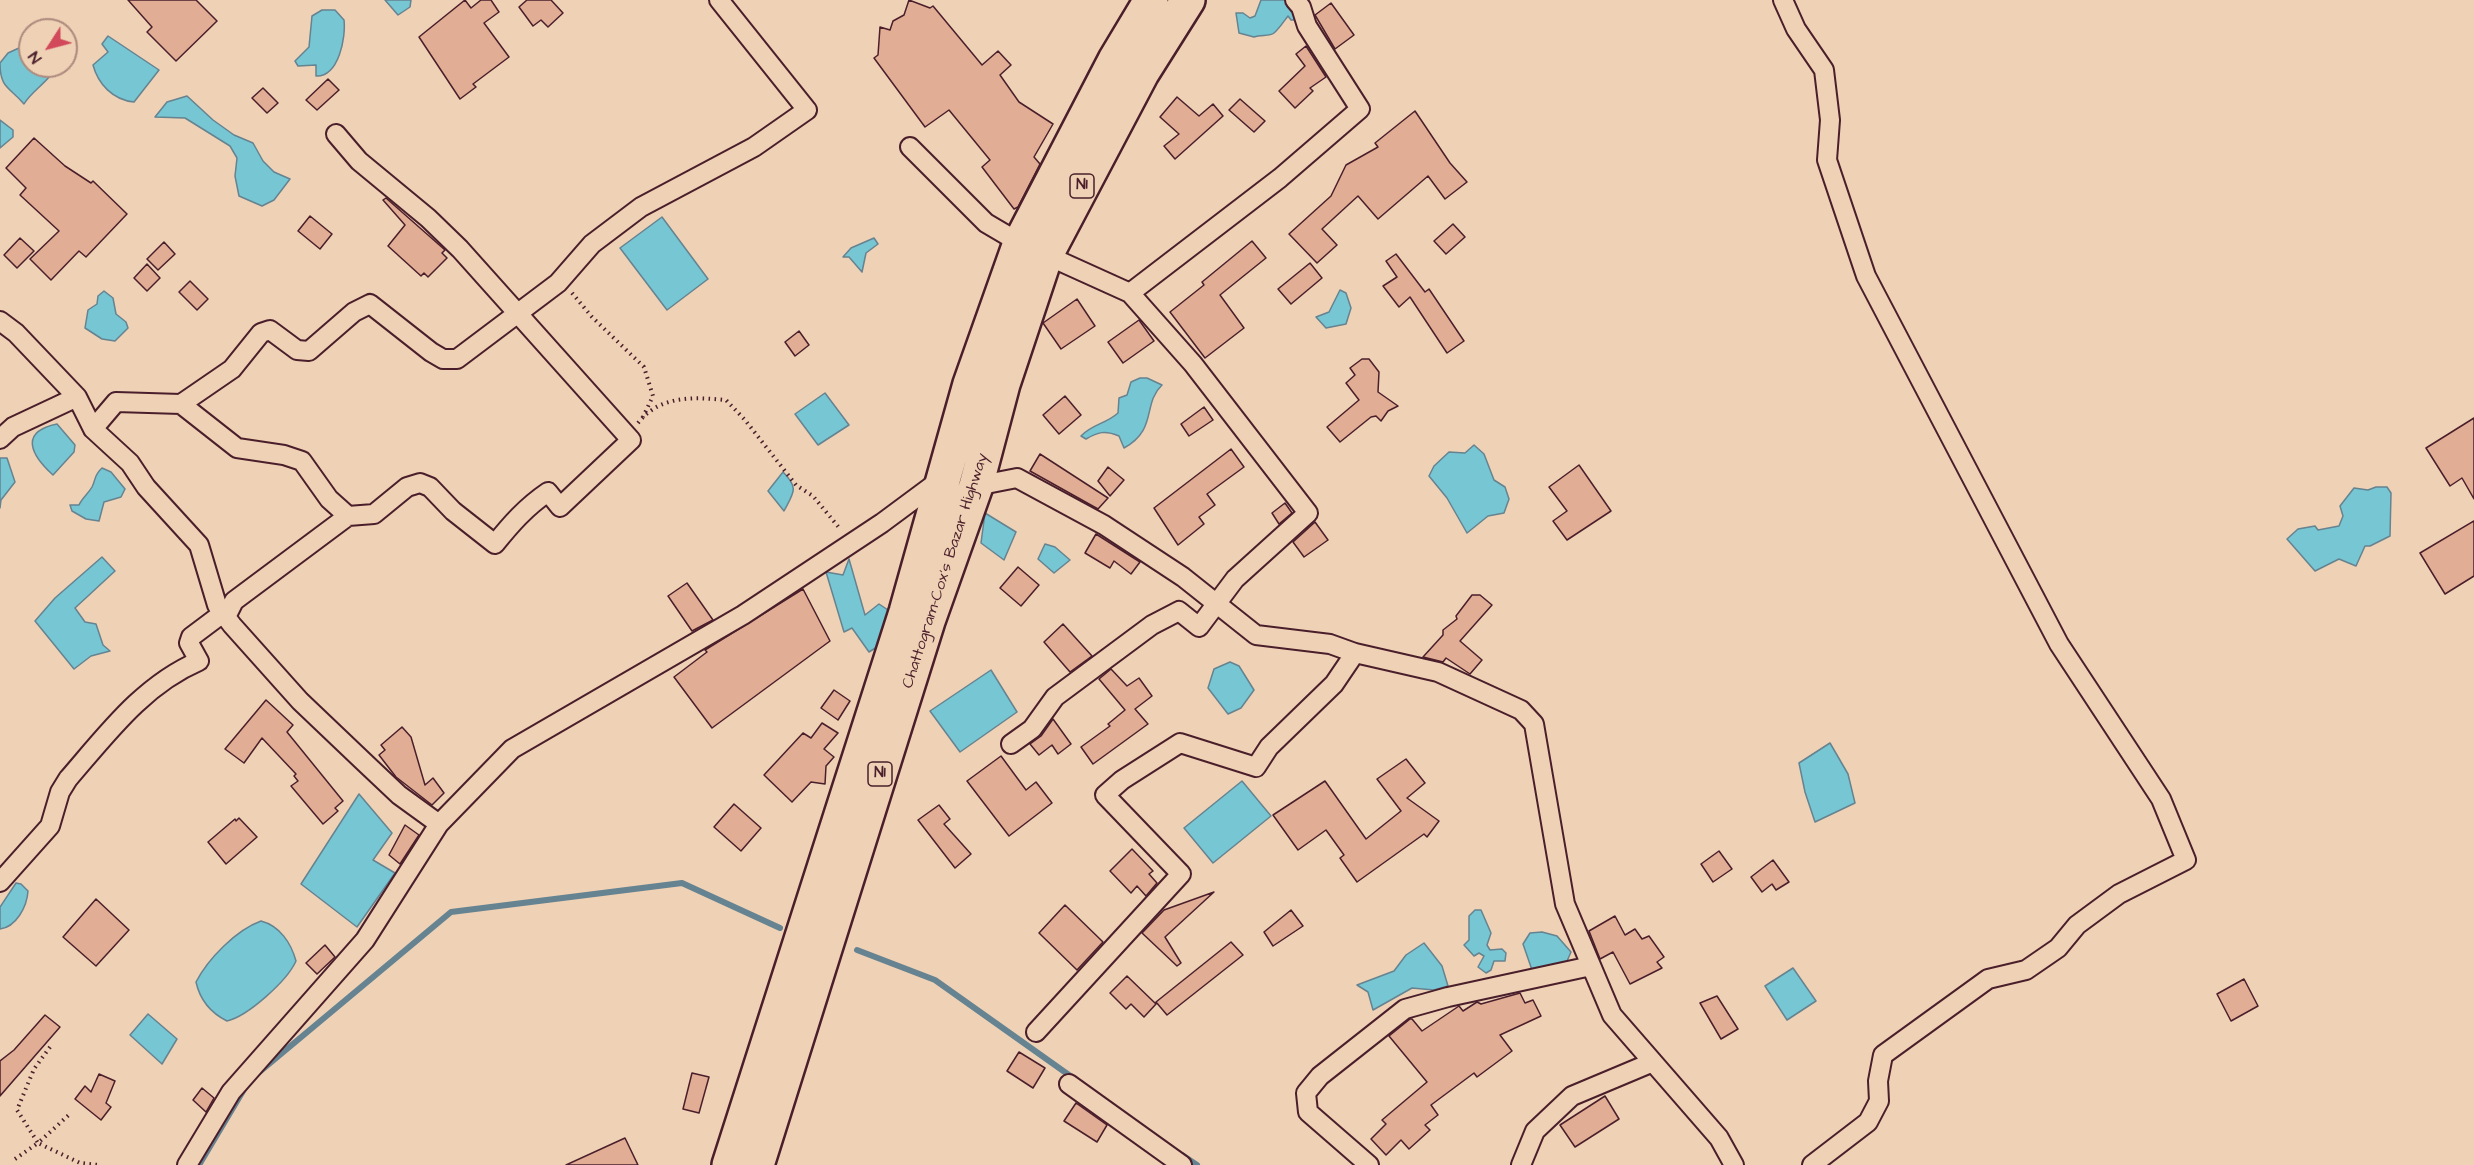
<!DOCTYPE html>
<style>
body{margin:0}
#map{position:relative;width:2474px;height:1165px;overflow:hidden;background:#efd1b5;font-family:"Architects Daughter",sans-serif}
canvas{display:block}
.north{position:absolute;left:18px;top:18px;width:60px;height:60px;box-sizing:border-box;background:#efd1b5;border:2px solid #ad8a7e;border-radius:50%;rotate:234deg;font-size:16px;font-weight:700;line-height:24px;text-align:center;color:#4a1f2b}
.north::after{content:'';display:block;margin:auto;width:21px;height:27px;background:#d1495b;clip-path:polygon(50% 0,100% 100%,50% 72%,0 100%)}
</style>
<div id="map">
<canvas width="2474" height="1165"></canvas>
<div class="north">N</div>
</div>
<script>
const g = document.querySelector('canvas').getContext('2d');
g.lineJoin = 'round';
function paint(path, color) { g.fillStyle = color; g.fill(path, 'evenodd'); }
function trace(path, color, width, dash) { g.strokeStyle = color; g.lineWidth = width; g.lineCap = dash ? 'butt' : 'round'; g.setLineDash(dash || []); g.stroke(path); }
function drawText(font, color, halo, rows, align = 'center') {
  g.font = font + ' "Architects Daughter",sans-serif'; g.lineWidth = 6; g.setLineDash([]); g.textBaseline = 'middle'; g.strokeStyle = halo; g.fillStyle = color; for (const [text, x, y, turn = 0] of rows) {
    g.save(); g.translate(x, y); g.rotate((+turn || 0) * Math.PI / 180); g.textAlign = isNaN(turn) ? turn : align; if (halo) g.strokeText(text, 0, 0); g.fillText(text, 0, 0); g.restore();
  }
}
const water = new Path2D(`
 M385,0H411L410,7L398,15Z
 M1261,0H1292L1302,20H1291L1288,16C1284,21 1279,29 1274,33C1269,37 1261,34 1254,37L1239,33L1236,13H1243L1250,18L1255,16Z
 M322,10H335L344,20C346,37 339,77 316,76V65L298,66L295,61L309,47L312,16Z
 M108,36L159,70L134,102C113,100 98,84 93,65L108,52L102,44Z
 M19,48L23,49L26,53L30,52V66H55C51,81 32,90 24,104C10,87 0,89 0,63L8,53Z
 M187,96L213,120L234,135L253,143L263,161L274,172L290,179L274,200L262,206L239,196L235,176L237,158L230,146L185,118L155,117L167,102Z
 M0,120L13,130V137L0,148Z
 M662,217L708,279L667,310L620,248Z
 M874,238L878,244L866,253L862,272L849,257H843L851,248Z
 M1340,290L1346,293L1351,308L1346,324L1326,328L1316,317L1329,312Z
 M104,291L113,298L116,314L126,322L128,328L115,341L102,339L85,328L88,310L97,304L98,296Z
 M1140,378H1147L1162,385C1142,404 1158,429 1124,448L1119,436C1105,430 1098,432 1086,439L1081,436C1092,424 1106,424 1118,413L1119,398L1127,395L1131,382Z
 M825,393L849,425L818,445L795,414Z
 M57,424L75,445L74,452L53,475C32,456 18,432 57,424Z
 M1474,445L1484,454L1494,480L1505,487L1509,499L1504,513L1488,516L1467,533L1447,498L1429,476L1434,466L1449,452L1465,453Z
 M0,458H7L15,482L1,500L0,508Z
 M102,468L111,472L125,489L121,497L104,502L99,521L86,519L72,511L70,505H79C82,498 88,494 92,487C96,479 94,475 102,468Z
 M783,472C799,488 794,492 784,511L768,491Z
 M2376,487H2387L2391,493L2390,536L2370,546H2365L2356,566L2339,559L2315,571L2287,539L2298,529L2315,526L2318,530L2339,526L2343,516L2340,506L2354,488L2368,490Z
 M985,513L1016,532L1004,560L981,543Z
 M1045,544L1055,547L1070,560L1054,573L1038,559Z
 M102,557L115,571L75,608L85,622L96,624L103,645L110,651L91,656L74,669L35,621L55,598Z
 M849,559L865,615L879,604L888,610L887,619L900,617L877,647L869,652L852,628L844,632L826,572L843,575Z
 M1230,662L1239,666L1254,690L1241,708L1228,714L1208,688L1214,669Z
 M991,670L1017,712L960,752L930,711Z
 M1830,743L1848,774L1855,803L1815,822L1805,792L1799,763Z
 M1242,781L1271,816L1213,863L1184,828Z
 M359,794L392,833L373,860L395,873L357,927L301,884Z
 M16,883L21,884L28,891C27,907 16,927 0,929V907Z
 M1475,910H1481L1491,933L1487,945L1490,950L1502,949L1506,953L1505,961H1494L1491,970L1486,973L1478,967L1484,956L1479,953L1474,956L1464,945L1469,940V916Z
 M261,921C280,926 291,943 296,961C287,981 248,1016 227,1021C211,1013 200,1000 196,982C208,959 236,930 261,921Z
 M1542,932L1557,936L1571,952L1564,968L1532,970L1523,944L1530,933Z
 M1424,943L1442,966L1448,986L1434,990L1412,988L1373,1010L1368,992L1357,985L1394,971L1406,955Z
 M1793,968L1816,1001L1787,1020L1765,986Z
 M148,1014L177,1039L162,1064L130,1035Z`);
paint(water, '#77c6d3');
trace(water, '#658390', 1.5);
trace(new Path2D(`
 M857,950L935,980L1076,1080
 M257,1074L451,912L682,883L780,928
 M1182,1155L1197,1165
 M199,1165L246,1086`), '#658390', 6);
const building = new Path2D(`
 M128,0H196L217,21L176,61L147,32L152,27Z
 M465,0L471,8L481,0H491L499,12L484,23L509,57L473,84L476,87L460,99L419,37Z
 M527,0H551L563,13L548,27L541,20L533,26L519,7Z
 M909,0L930,8L933,6L982,65L998,51L1011,65L1000,75L1019,102L1053,124L1034,157L1040,164L1018,207L1014,209L982,167L990,160L949,110L925,127L874,58L878,55L880,27L890,30L893,21L904,15Z
 M1331,3L1354,35L1335,49L1315,15Z
 M1306,46L1326,77L1310,88L1313,91L1295,108L1279,91L1305,66L1296,54Z
 M328,79L339,90L317,110L306,100Z
 M263,88L278,103L267,113L252,98Z
 M1177,97L1199,116L1213,104L1223,116L1175,159L1164,146L1179,134L1160,117Z
 M1240,99L1265,121L1254,132L1229,110Z
 M1415,111L1450,163L1467,182L1445,199L1428,176L1378,219L1358,196L1322,229L1337,245L1317,263L1289,234L1331,196L1346,165L1378,147L1375,143Z
 M34,138L65,166L91,183L93,181L127,214L86,257L79,251L51,280L30,259L59,231L20,195L26,188L6,168Z
 M386,198L445,250L442,253L447,258L428,277L424,273L421,276L388,246L405,225L383,200Z
 M310,216L332,234L320,249L298,231Z
 M1453,224L1465,237L1446,254L1434,241Z
 M20,238L34,251L17,268L4,255Z
 M1252,241L1266,258L1220,295L1244,328L1205,358L1170,312L1204,285L1202,282Z
 M164,242L175,254L158,270L147,259Z
 M1396,254L1425,292L1429,289L1464,341L1447,353L1410,297L1399,307L1383,286L1397,277L1386,261Z
 M1310,263L1322,278L1291,304L1278,289Z
 M147,264L160,278L147,291L134,278Z
 M190,281L208,299L197,310L179,292Z
 M1077,299L1095,326L1061,349L1043,323Z
 M1139,320L1154,341L1123,363L1108,342Z
 M799,331L809,345L795,356L785,342Z
 M1362,359H1369L1379,372L1378,392L1398,406L1388,411L1381,421L1376,416L1371,417L1340,442L1327,427L1359,400L1346,383L1355,375L1350,368Z
 M1065,396L1081,415L1059,434L1043,415Z
 M1204,407L1213,420L1189,436L1181,424Z
 M2474,418V499L2462,478L2450,486L2426,448Z
 M1231,449L1244,467L1207,494L1215,505L1199,517L1204,524L1178,545L1154,508Z
 M1040,454L1108,498L1098,509L1030,471Z
 M1579,465L1611,511L1567,540L1553,521L1567,511L1549,487Z
 M1108,467L1124,480L1110,496L1098,481Z
 M1285,503L1292,513L1279,524L1272,513Z
 M2474,521V576L2445,594L2420,553Z
 M1315,522L1328,540L1304,557L1293,542Z
 M1096,534L1140,562L1131,574L1114,561L1110,568L1085,553Z
 M1018,567L1039,585L1021,606L1000,588Z
 M687,583L713,620L692,631L668,596Z
 M803,589L830,641L712,728L674,677L707,652L705,650Z
 M1472,595H1480L1492,605L1460,641L1482,660L1470,674L1446,658L1443,662L1423,657L1443,635V630L1457,619L1456,616Z
 M1063,624L1092,656L1070,672L1044,642Z
 M1111,669L1127,686L1139,678L1152,696L1135,709L1148,724L1093,764L1081,747L1110,726L1108,724L1125,710L1099,679Z
 M834,690L850,701L838,720L821,708Z
 M266,700L293,725L287,732L343,801L335,808L338,811L323,824L291,786L298,781L294,776L296,774L262,738L244,763L225,749Z
 M1053,719L1071,744L1058,754L1052,745L1039,755L1030,744L1041,736Z
 M822,723L838,733L824,749L834,757L826,766L825,784L811,782L792,802L764,775L803,733L811,738Z
 M402,727L411,737L425,785L433,778L444,793L432,805L396,777L379,755L385,750L381,745Z
 M1001,756L1026,790L1036,782L1052,803L1009,836L967,781Z
 M1406,759L1425,783L1407,798L1439,821L1427,837L1424,834L1357,882L1340,858L1344,855L1326,830L1298,850L1273,815L1325,781L1366,839L1401,811L1377,779Z
 M734,804L761,828L741,851L714,827Z
 M939,805L950,819L944,824L971,854L955,868L918,820Z
 M239,818L257,837L226,864L208,842L235,819L236,821Z
 M405,825L419,835L400,864L389,855Z
 M1132,849L1153,871L1149,874L1157,883L1146,896L1137,886L1131,893L1110,871Z
 M1719,851L1732,869L1713,882L1701,864Z
 M1773,860L1789,882L1776,890L1772,884L1762,892L1751,877Z
 M1214,892L1165,937L1181,963L1177,966L1142,933L1164,910Z
 M96,899L129,930L96,966L63,937Z
 M1065,905L1103,942L1077,970L1039,933Z
 M1291,910L1303,926L1273,946L1264,932Z
 M1615,916L1625,935L1635,929L1642,939L1649,936L1664,957L1657,962L1662,968L1630,984L1613,952L1600,959L1589,931Z
 M1231,942L1243,955L1167,1015L1156,1002Z
 M325,945L335,957L317,974L306,963Z
 M1127,976L1156,1004L1144,1017L1131,1004L1126,1009L1110,993Z
 M2244,979L2258,1006L2231,1021L2217,994Z
 M1520,993L1525,1003L1533,1000L1541,1016L1500,1035L1512,1051L1477,1077L1474,1073L1431,1105L1438,1115L1425,1125L1430,1130L1409,1149L1401,1140L1386,1155L1371,1139L1386,1124L1382,1120L1427,1082L1389,1036L1410,1019H1412L1422,1031L1459,1006L1463,1011L1477,1002L1481,1004Z
 M1717,996L1738,1029L1721,1039L1700,1003Z
 M45,1015L60,1027L0,1096V1061L14,1050Z
 M1019,1052L1045,1068L1033,1088L1007,1071Z
 M692,1073L709,1077L699,1113L683,1109Z
 M99,1074L115,1081L106,1103L111,1107L101,1120L75,1099L85,1086L91,1092Z
 M202,1088L214,1098L206,1112L193,1100Z
 M1605,1096L1619,1119L1575,1147L1560,1125Z
 M1076,1103L1107,1125L1097,1142L1064,1121Z
 M625,1138L638,1165H566Z`);
paint(building, '#e1ad94');
trace(building, '#4a1f2b', 1.5);
const street = new Path2D(`
 M1783,0L1796,29L1824,70L1830,120L1827,160L1866,276L2059,644L2161,799L2186,860L2119,894L2077,925L2058,948L2026,970L1988,979L1883,1055L1878,1081L1879,1101L1868,1122L1812,1165
 M910,147L986,223L1020,243
 M1046,255L1130,293
 M0,321L16,333L77,397L93,429L130,463L146,487L199,545L217,605L232,625L300,701L363,761L399,795L439,824
 M181,404L232,369L261,333L270,330L297,350L309,351L354,312L370,304L431,352L443,359H457L558,283L592,244L641,207L754,147L807,110L719,0
 M93,429L116,402L181,404L237,448L284,455L302,461L329,499L348,516L374,514L407,487L420,483L430,487L453,511L495,544C511,524 526,507 548,492L560,507L631,440L460,249L428,218L359,161L336,134
 M0,439L13,427L77,397
 M976,486L1017,478L1104,525L1183,577L1256,635L1330,644L1355,653L1438,672L1521,710L1534,724L1565,904L1612,1015L1719,1138L1734,1165
 M226,617L234,601L348,516
 M1011,744L1032,729L1055,697L1152,625L1179,611L1199,627L1235,579L1308,513L1193,364L1130,293L1280,178L1360,109L1307,26L1301,7L1295,0
 M0,882L50,826L60,792L68,779C107,734 143,685 199,661L189,643L191,637L223,613
 M1036,1032L1181,874L1105,795L1122,780L1180,743L1256,767L1269,747L1334,684L1355,653
 M1069,1084L1182,1165
 M187,1165L231,1092L365,940L439,824L512,749L743,615L882,523L940,480
 M1369,1165L1308,1112L1306,1093L1320,1076L1405,1009L1448,997L1591,966
 M1521,1165L1535,1131L1572,1096L1653,1062`);
const highway = new Path2D(`
 M729,1165L906,612L970,384L1020,243L1115,60L1151,0
 M757,1165L928,621L976,486L1003,384L1046,255L1142,73L1188,0`);
trace(street, '#4a1f2b', 22);
trace(highway, '#4a1f2b', 38);
trace(new Path2D(`
 M572,293L592,317L644,367L653,396L643,417
 M638,423C660,395 693,397 726,400L745,420L796,485L813,496L841,530
 M50,1047L34,1069L17,1110L38,1143L71,1113
 M15,1159L38,1143L80,1163L99,1165`), '#4a1f2b', 4, [1.5, 4.5]);
trace(street, '#efd1b5', 18);
trace(highway, '#efd1b5', 33);
for (const [x, y, w] of [
 [1082,186,24],
 [880,774,24]
]) { const box = new Path2D(); box.roundRect(x - w / 2, y - 12, w, 24, 4.5); g.fillStyle = '#efd1b5'; g.fill(box); trace(box, '#4a1f2b', 1.5); }
drawText('bold 15px', '#4a1f2b', null, [
 ["N1",1082,186],
 ["N1",880,774]
]);
drawText('16px', '#4a1f2b', '#efd1b5', [
 ["Chattogram-Cox's Bazar Highway",946,571,-72]
]);
</script>
